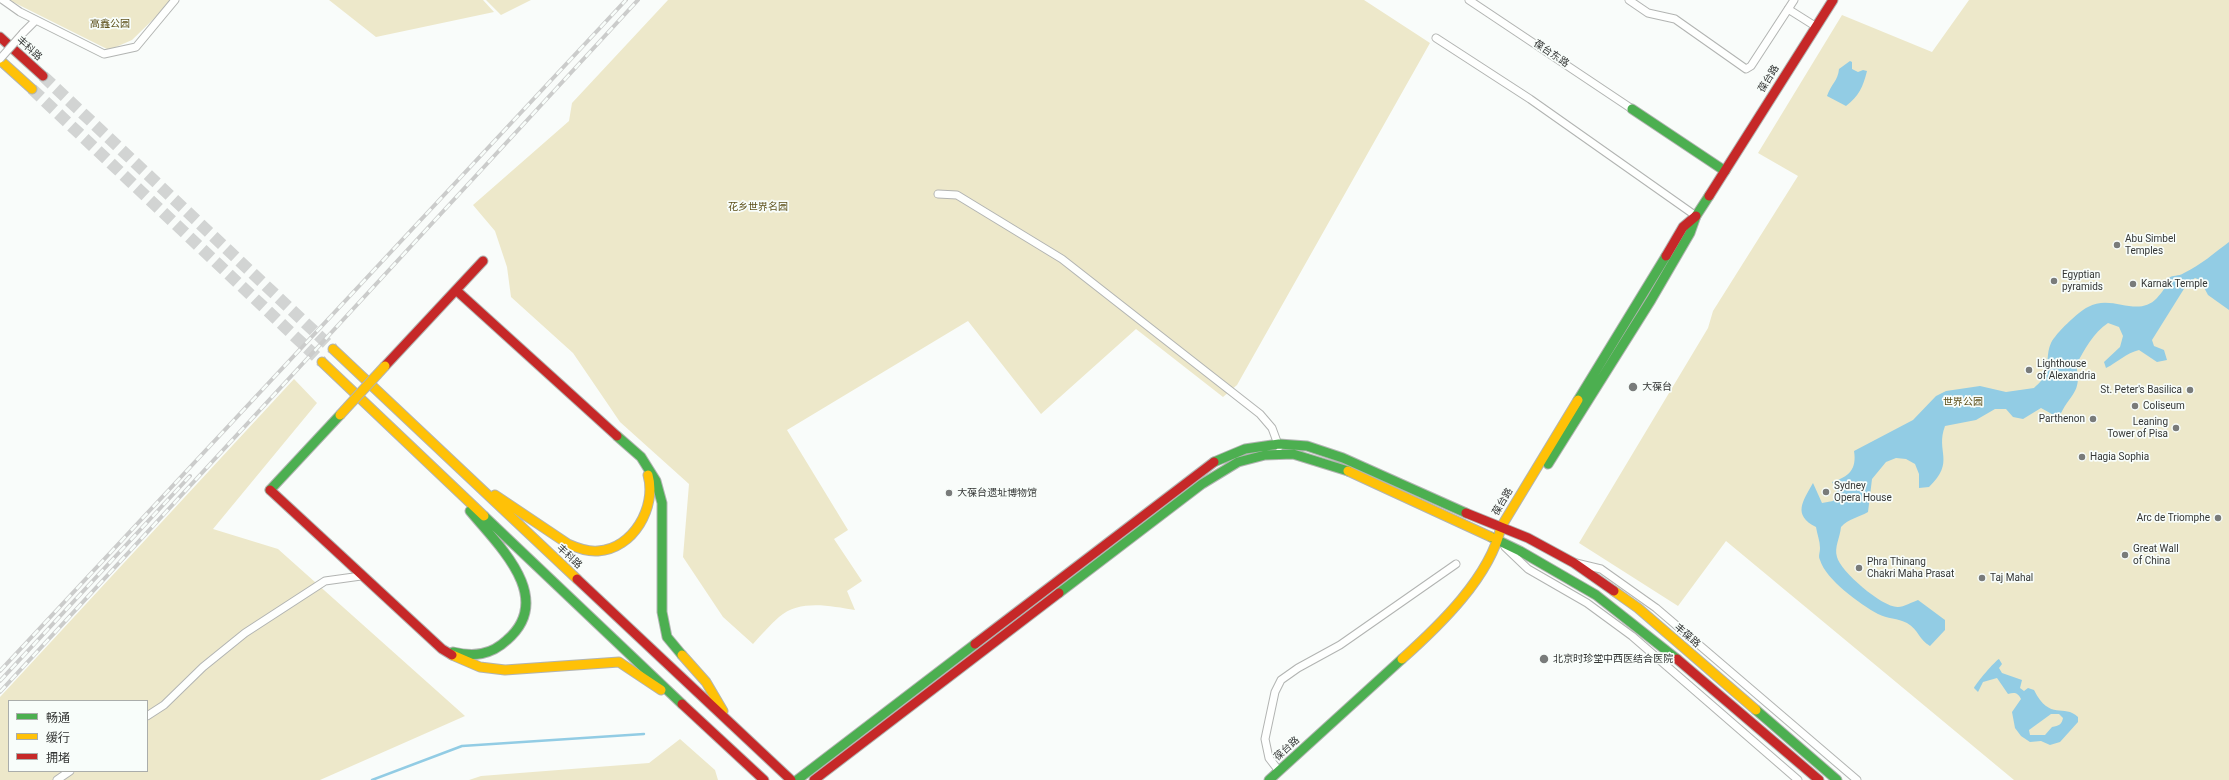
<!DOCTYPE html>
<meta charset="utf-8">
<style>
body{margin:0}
#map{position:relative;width:2229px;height:780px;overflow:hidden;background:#f9fcfa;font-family:Roboto,"Noto Sans SC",sans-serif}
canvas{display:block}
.legend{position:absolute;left:8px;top:700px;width:140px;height:72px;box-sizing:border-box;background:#f8fdfa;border:1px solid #aaadab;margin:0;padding:5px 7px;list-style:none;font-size:12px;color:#343635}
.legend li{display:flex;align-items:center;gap:8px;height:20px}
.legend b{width:20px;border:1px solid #aaadab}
</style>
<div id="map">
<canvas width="2229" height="780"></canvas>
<ul class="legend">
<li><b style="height:5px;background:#4caf50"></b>畅通</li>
<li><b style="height:5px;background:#ffc107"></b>缓行</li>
<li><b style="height:5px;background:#c62828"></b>拥堵</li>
</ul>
</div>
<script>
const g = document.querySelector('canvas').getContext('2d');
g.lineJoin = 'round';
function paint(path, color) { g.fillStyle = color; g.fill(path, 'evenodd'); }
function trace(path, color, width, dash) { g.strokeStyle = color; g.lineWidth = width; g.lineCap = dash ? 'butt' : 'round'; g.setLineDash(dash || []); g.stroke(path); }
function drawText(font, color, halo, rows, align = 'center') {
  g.font = font + ' Roboto,"Noto Sans SC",sans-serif'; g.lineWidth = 3.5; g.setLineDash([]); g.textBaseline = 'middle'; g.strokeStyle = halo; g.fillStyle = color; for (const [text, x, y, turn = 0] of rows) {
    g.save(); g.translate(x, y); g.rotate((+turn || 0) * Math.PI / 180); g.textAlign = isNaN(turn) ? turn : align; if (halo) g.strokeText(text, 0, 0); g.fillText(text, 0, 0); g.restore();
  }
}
paint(new Path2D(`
 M9,0H173L132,40L109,50Z
 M329,0H483L494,12L376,37Z
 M486,0H531L501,15Z
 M668,0H1364L1430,43L1237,385L1223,397L1136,329L1041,414L968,321L787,430L848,530L834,539L862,581L847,591L855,610C830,606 800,599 779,617C770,625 761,635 753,644L723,617L683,557L689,484L620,422L573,353L511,297L507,267L495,231L473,205L569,121L572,103Z
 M1969,0H2229V780H2014L1726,541L1678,606L1579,543L1708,328L1713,311L1798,176L1758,153L1842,15L1932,52Z
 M294,379L317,403L213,529L278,549L465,716L320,780H0V697ZM9,701H147V771H9Z
 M680,739L715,770L718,780H469L481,776L649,763Z`), '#ede8ca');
paint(new Path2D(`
 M1850,61L1852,62V69L1858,72L1863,70L1867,71C1863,87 1859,96 1846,106L1827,96C1831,84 1838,81 1839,69Z
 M2229,242V310L2208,295L2200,280L2195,278L2187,284L2152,340L2154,346L2164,350L2167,360L2157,362L2139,350C2126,353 2118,362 2106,368L2104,362L2120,347L2123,336L2119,327L2108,323C2093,333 2085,349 2076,365C2083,394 2069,393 2059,418L2041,408L2023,419L2013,417L2006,409H1995L1976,420L1945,426C1935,452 1956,461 1929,487L1919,488V474L1915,464L1906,459L1896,458L1886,462L1872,479L1868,512C1858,518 1849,518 1841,527C1840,538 1834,547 1837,557C1840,571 1883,608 1898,607C1904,607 1912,602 1918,600L1945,620V630L1930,646C1919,640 1919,630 1907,623C1898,618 1887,619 1878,614C1860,604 1826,580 1820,560C1818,556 1820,553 1820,548C1820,541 1817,534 1816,527C1792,515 1803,501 1813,483L1822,503L1833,501L1837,491L1832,482C1849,477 1857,469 1854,451L1913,420L1936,396L1946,391L1980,386L2006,392L2034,388C2037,385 2042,381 2044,376C2049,367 2046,353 2051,343C2056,333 2078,312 2088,307C2112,293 2137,319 2157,298C2162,292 2167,287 2167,279C2173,274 2178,277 2184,273C2201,265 2214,253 2229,242Z
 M1999,659L2002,664L1999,668L2002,673L2022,680L2020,688L2024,691L2028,688L2034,690C2050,722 2064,703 2078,717V722L2060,742L2050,745L2041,741L2030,742L2021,736L2015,728L2012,712L2021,699C2018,693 2015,692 2008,694L1997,678L1983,682L1978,692L1974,688C1976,683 1995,661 1999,659ZM2051,714H2059L2063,718C2062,724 2059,726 2052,727L2045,735H2030L2029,730Z`), '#92cce4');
trace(new Path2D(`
 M372,780L462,746L644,734`), '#92cce4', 2.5);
trace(new Path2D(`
 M43,76L333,349
 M32,89L322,362`), '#d2d4d3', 12, [12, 6]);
const street = new Path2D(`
 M3,0L20,12L104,54L136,47L175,0
 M1469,0L1632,109
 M1629,0L1648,13L1675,19L1746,69L1751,66L1794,0
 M1788,9L1815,26
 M23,33L36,20
 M1436,38L1530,99L1696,216
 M938,194L957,195L1062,259L1260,414L1272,428L1279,447
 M1505,547L1528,569L1587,603L1632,636L1798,780
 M1576,563L1601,569L1656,608L1857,780
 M147,716L164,705L203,667L245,633L325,581L361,576
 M1279,771L1269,758L1265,739L1275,692L1281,680L1298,668L1340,645L1456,564
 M57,780L70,771`);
const fast = new Path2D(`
 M1632,109L1725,171
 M1578,400L1666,256
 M617,436L641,457L656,481L662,503V612L667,637L682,655
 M1214,462L1245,449L1279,444L1307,446L1343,458L1466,513
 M1548,464L1651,300L1690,233L1696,216L1709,196
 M270,490L340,415
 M484,516L682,704
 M1491,537L1520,551L1596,595L1677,659
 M1059,593L1202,484L1238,462L1265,455L1293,454L1348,471
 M453,652C474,657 491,655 507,640C556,598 498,545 470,511
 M1756,710L1837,780
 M797,780L975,644
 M1269,780L1402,659`);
const slow = new Path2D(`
 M0,60L32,89
 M333,349L577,579
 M322,362L484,516
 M1348,471L1491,537
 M495,495L568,544C577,548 587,552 598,551C633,549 657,507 648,475
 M1614,591L1638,608L1756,710
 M452,655L480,667L505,670L619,662L661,690
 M682,655L706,682L723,711
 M1402,659C1440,625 1490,577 1501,527L1578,400`);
const jam = new Path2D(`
 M0,37L43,76
 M1709,196L1833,0
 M1666,256L1683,227L1696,216
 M457,291L617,436
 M385,366L483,261
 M270,490L442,649L452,655
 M1466,513L1528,538L1574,563L1614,591
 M577,579L791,780
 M975,644L1214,462
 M1677,659L1819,780
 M682,704L764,780
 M814,780L1059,593`);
trace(street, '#b2b4b2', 9);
trace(fast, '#b2b4b2', 11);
trace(slow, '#b2b4b2', 11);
trace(jam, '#b2b4b2', 11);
trace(street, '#fefffe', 7);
trace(fast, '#4caf50', 9);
trace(slow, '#ffc107', 9);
trace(jam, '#c62828', 9);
const rail = new Path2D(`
 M0,671L626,0
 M0,681L190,476
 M0,692L638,0`);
trace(rail, '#cbcccb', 4);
trace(rail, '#f8fdfa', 2.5, [8]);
const streetBridge = new Path2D(`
 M0,59L23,33`);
const slowBridge = new Path2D(`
 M340,415L385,366`);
trace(streetBridge, '#b2b4b2', 9, []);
trace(slowBridge, '#b2b4b2', 11, []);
trace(streetBridge, '#fefffe', 7);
trace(slowBridge, '#ffc107', 9);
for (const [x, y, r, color] of [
 [2117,245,4,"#797b7a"],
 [2054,281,4,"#797b7a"],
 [2133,284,4,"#797b7a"],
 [2029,370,4,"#797b7a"],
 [1633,387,5,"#797b7a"],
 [2190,390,4,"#797b7a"],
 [2135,406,4,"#797b7a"],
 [2093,419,4,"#797b7a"],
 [2176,428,4,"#797b7a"],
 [2082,457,4,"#797b7a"],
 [1826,492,4,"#797b7a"],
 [949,493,4,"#797b7a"],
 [2218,518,4,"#797b7a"],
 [2125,555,4,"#797b7a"],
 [1859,568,4,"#797b7a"],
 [1982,578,4,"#797b7a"],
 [1544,659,5,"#797b7a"]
]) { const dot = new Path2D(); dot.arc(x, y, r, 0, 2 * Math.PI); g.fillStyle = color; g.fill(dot); trace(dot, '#f8fdfa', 1.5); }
drawText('10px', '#5d501a', '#f8fdfa', [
 ["高鑫公园",110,24],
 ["花乡世界名园",758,207],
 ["世界公园",1963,402]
]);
drawText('10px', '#343635', '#f8fdfa', [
 ["丰科路",29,49,42],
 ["葆台东路",1551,54,34],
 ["葆台路",1769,79,-58],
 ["葆台路",1503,502,-59],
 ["丰科路",569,557,43],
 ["丰葆路",1687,636,41],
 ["葆台路",1287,749,-42]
]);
drawText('10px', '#343635', '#f8fdfa', [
 ["Abu Simbel",2125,239],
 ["Temples",2125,251],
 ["Egyptian",2062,275],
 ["pyramids",2062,287],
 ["Karnak Temple",2141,284],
 ["Lighthouse",2037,364],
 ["of Alexandria",2037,376],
 ["大葆台",1642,387],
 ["St. Peter's Basilica",2182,390,"right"],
 ["Coliseum",2143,406],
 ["Parthenon",2085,419,"right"],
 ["Leaning",2168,422,"right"],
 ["Tower of Pisa",2168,434,"right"],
 ["Hagia Sophia",2090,457],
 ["Sydney",1834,486],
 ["Opera House",1834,498],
 ["大葆台遗址博物馆",957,493],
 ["Arc de Triomphe",2210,518,"right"],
 ["Great Wall",2133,549],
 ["of China",2133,561],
 ["Phra Thinang",1867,562],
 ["Chakri Maha Prasat",1867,574],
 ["Taj Mahal",1990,578],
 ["北京时珍堂中西医结合医院",1553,659]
], 'left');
</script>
